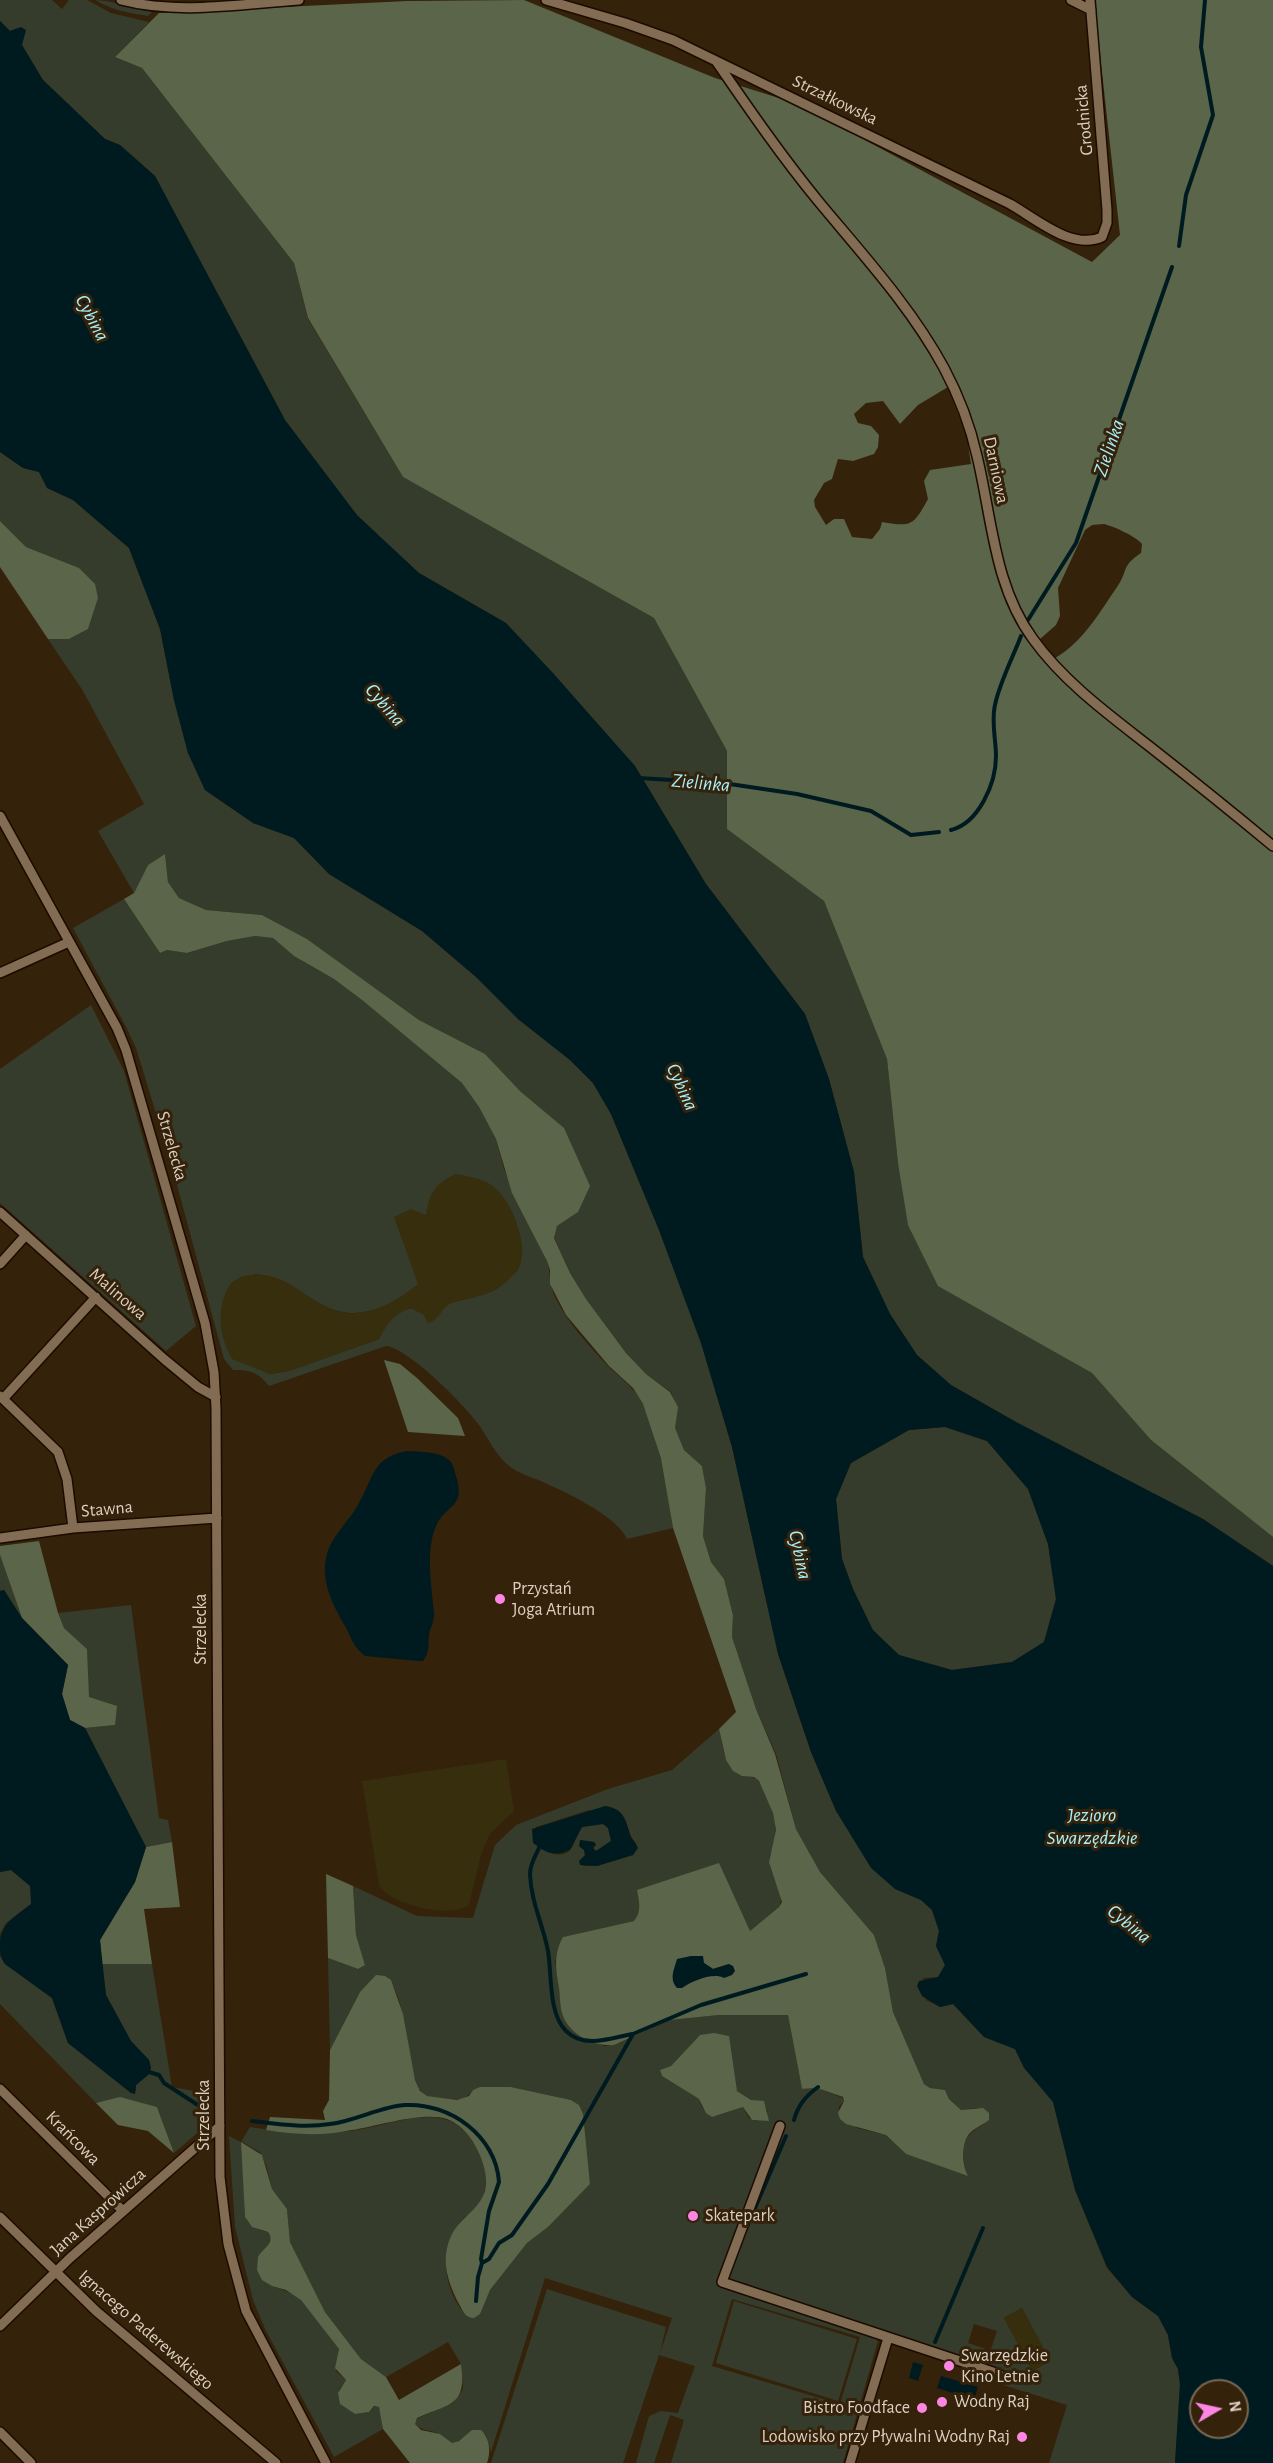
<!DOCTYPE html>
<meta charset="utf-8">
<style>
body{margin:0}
#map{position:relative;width:1273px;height:2463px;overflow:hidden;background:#35220a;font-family:"Alegreya Sans",sans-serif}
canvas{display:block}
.north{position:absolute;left:1189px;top:2379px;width:60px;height:60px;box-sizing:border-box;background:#35220a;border:2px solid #786854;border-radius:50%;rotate:81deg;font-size:16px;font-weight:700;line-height:24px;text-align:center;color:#dcd0c2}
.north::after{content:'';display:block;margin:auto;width:21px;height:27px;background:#fd86e2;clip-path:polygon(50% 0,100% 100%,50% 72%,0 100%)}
</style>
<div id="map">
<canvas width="1273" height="2463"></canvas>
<div class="north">N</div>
</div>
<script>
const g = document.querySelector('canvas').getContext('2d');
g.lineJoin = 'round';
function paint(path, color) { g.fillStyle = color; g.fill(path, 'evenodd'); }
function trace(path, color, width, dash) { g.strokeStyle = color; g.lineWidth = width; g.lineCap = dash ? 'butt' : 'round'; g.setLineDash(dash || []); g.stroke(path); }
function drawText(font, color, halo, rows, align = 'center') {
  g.font = font + ' "Alegreya Sans",sans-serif'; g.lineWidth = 6; g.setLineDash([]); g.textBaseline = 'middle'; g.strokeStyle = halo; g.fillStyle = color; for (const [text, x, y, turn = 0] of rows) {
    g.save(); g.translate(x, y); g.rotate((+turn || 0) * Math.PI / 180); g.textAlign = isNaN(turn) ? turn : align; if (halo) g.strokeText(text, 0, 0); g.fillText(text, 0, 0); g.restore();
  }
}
paint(new Path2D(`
 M0,0H52L62,9L69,0H87L111,13L149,22L115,57L142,68L294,263L308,319L403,477L654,618L727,751V829L824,901L887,1059L898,1163L938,1285L1092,1373L1151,1440L1273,1537V1566L1203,1519L1016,1422L951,1385L917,1355L890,1314L863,1257L854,1172L829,1079L805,1014L706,884L635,766L506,623L419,573L357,516L285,420L155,176L120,145L105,139L43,80L22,45L21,27L10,31L0,21Z
 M95,0C114,0 133,10 152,12L148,16C129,13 112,10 95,0Z
 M0,452L23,468L39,472L47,488L73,500L129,548L160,629L174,700L188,753L205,790L253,823L294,838L329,874L422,931L476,977L518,1019L570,1060L593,1083L611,1114L659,1230L701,1343L732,1447L778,1654L811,1752L836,1811L895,1889L921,1900L932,1910L939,1931L936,1946L945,1965L938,1977L923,1978L926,2000L940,2007L953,2004L984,2037L1015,2049L1022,2063L1053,2102L1075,2190L1107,2268L1132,2297L1158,2316L1168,2335L1172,2358L1178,2369L1180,2384L1175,2463H1049L1067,2405L1003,2385L1007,2371L986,2364L997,2331L974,2324L968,2343L986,2349L981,2363L730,2280L727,2288L875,2338L878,2341L843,2463H671L684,2420L670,2415L654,2463H636L649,2416L661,2411L678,2413L695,2366L659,2355L623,2463H491L547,2289L666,2327L660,2353L672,2318L545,2278L491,2452L486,2435L479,2430C471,2432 457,2443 453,2443C448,2442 445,2437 441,2435C431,2429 421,2432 414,2423L418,2418L453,2403L463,2389L461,2364L448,2342L386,2377L361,2359L325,2312L290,2242L287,2209L272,2189L266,2165L260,2152L242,2142L245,2217C250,2227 258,2230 268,2232L271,2238L257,2270C265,2290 287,2287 302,2300C316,2314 327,2333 339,2349L336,2371L346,2380L339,2390L343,2406L355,2414L369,2412L374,2407L378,2406L382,2414L383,2429L334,2457L266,2331L253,2300L235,2227L229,2136L241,2142L250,2127C283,2133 316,2134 350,2131C381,2128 430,2106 457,2125C480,2141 494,2177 481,2202C476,2211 467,2214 461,2221C438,2248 443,2293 468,2317H476L490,2290L527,2243L548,2227L590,2184L579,2105L571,2100L511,2087L473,2090C467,2098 460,2101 450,2099C443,2098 433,2098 427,2096C404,2087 412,1998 385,1976L360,1992L330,2050L328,1958L358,1969L365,1965L356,1935L353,1886L417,1916L473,1918L495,1845L516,1825L608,1789L672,1770L719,1729C723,1745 724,1771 744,1776C751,1777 755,1776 760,1783C770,1800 780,1826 774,1845C772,1852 768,1856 770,1863C772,1878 786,1892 779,1907L750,1931L637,1890C639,1902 642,1911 634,1921L563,1937L555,1961L563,2016L570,2028L604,2046L614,2045L670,2020L719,2015H788L802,2089L817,2088L843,2098L844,2101L838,2108L857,2128L886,2135L906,2154L966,2175C964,2163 960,2143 971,2133C977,2127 985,2125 989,2118L977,2108L961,2110L949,2099L945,2090L930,2088L924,2084L893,2012L885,1968L874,1935L820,1872L796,1829L776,1754L756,1709L732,1637L733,1615L724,1579L711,1562L703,1536L706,1488L702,1466L684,1450L674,1427L677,1407L671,1392L646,1374L626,1353L586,1299L570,1273L554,1237L557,1226L578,1212L521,1092L485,1054L419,1020L307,939L262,915L206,910L179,898L168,882L165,854L148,865L134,893L98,831L144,804L83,691L48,639H69L88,629L98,598L78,568L26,547L0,521ZM589,1810L620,1812C629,1821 627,1834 636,1843L633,1855L597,1866H583L582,1860L585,1855L584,1850L580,1847V1840L594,1842L596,1844L593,1848L596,1851L612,1840L608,1828L603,1824L582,1827C576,1833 576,1844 570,1850C559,1861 543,1850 534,1843L536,1827ZM700,2035L737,2091L751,2100L764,2104L768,2112L756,2121L749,2118L743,2107L712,2117L702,2107L699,2099L662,2076L660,2070L671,2066ZM732,2299L860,2337L840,2404L712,2366ZM1022,2308L1050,2361L1033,2371L1004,2318Z
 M124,899L160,953L167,950L188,953L227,941L255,936L273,938L294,956L334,979L362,1000L462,1083L479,1107L496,1139L504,1169L547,1261C551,1273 549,1284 555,1297C567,1322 589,1346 608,1366C620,1378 634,1387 642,1403C663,1440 666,1487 673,1528L627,1539C616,1515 565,1492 541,1481C531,1477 517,1473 508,1465C496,1455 488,1438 479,1425C465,1405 408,1348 386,1346L269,1386C258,1372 250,1370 233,1370L224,1359L170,1159L136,1048L126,1027L73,928ZM426,1216L475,1297L450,1303L423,1314L411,1308C391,1315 388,1321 379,1339L289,1371L270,1374L252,1366L254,1274C293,1278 297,1294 329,1308C362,1322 394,1304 419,1284L395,1218Z
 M91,1005L124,1071L196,1326L166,1351L0,1203V1069Z
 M945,1427L987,1441L1028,1489L1048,1544L1056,1599L1044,1642L1012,1662L952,1670L899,1655L872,1630L853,1589L842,1559L836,1499L851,1463L909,1430Z
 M0,1555L22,1618L4,1590L0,1591Z
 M131,1605L159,1818L168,1820L172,1842L146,1847L85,1728L115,1725L88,1698L87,1649L64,1628L58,1613Z
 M11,1870L31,1886V1904L6,1923L0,1934V1872Z
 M0,1956L5,1964L52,1998L68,2043L131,2093L136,2091V2085L148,2075L151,2068L149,2060L131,2041L106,1995L102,1964H152L172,2087L211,2094V2121L174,2153L157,2107L120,2098L96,2103L0,2004Z
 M734,2301L857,2339L838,2401L716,2363Z`), '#363c2b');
paint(new Path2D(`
 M524,0L715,78L798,104L1092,262L1120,235L1094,0H1273V1537L1151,1440L1092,1373L938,1286L908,1225L898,1163L887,1059L824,901L727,829V751L654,618L403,477L308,318L294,263L142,68L115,57L159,13L407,1ZM948,387L967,437L971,464L930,470L924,481L928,499C913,526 912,527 882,522L880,529L872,539L852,537L844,519H834L826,525L815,507L814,500L824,483L832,479L838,459L853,461L874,454L878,447L879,435L871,426L858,423L854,414L866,403L883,401L900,424L918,405ZM1104,524C1113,526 1137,537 1142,544L1141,553C1120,567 1129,570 1117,587C1100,612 1082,643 1055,658L1040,639L1056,625L1060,616L1058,588L1085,530L1092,525Z
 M0,521L26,547L79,568L95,584L98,598L88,629L69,639H48L0,567Z
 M165,854L168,882L179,898L206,910L262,915L307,939L419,1020L485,1054L521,1092L564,1128L590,1186L578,1212L557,1226L554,1238L570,1273L586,1299L626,1353L646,1374L670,1392L678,1407L675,1428L684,1450L702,1466L706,1488L703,1536L711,1562L724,1579L733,1615L732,1637L756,1709L775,1754L796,1829L820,1872L874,1935L885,1968L893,2012L924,2084L930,2088L945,2090L949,2099L961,2110L983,2108L989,2113V2120C983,2125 974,2128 969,2134C961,2145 962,2165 968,2176L906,2154L886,2135L846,2124L840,2119L838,2113L844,2101L843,2097L817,2088L802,2089L788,2015H719L670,2020L614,2045C595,2047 570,2035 563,2016C560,2008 560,1997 559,1988C556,1969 553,1955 563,1937L634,1921C642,1911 639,1902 637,1890L719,1863L750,1931L779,1907L782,1902L769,1862L776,1830L773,1813L759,1781L754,1777L742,1776L733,1771L726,1760L719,1729L736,1712L673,1528L661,1458L643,1404L633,1388L609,1366L566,1315L550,1284V1270L547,1261L512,1193L496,1139L479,1107L462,1083L362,1000L334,979L294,956L273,938L255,936L227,941L187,953L167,950L160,953L124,899L134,893L148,865ZM704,1963L713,1969L729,1964L719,1975H711L688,1983Z
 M384,1360L400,1364L417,1378L458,1418L465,1436L408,1432Z
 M39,1541L58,1613L64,1628L87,1649L89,1697L117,1706L115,1725L85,1728L70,1720L62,1694L68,1665L22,1618L0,1555V1546Z
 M172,1842L180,1907L144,1909L152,1964H102L100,1940L135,1882L146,1847Z
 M326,1874L353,1886L356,1935L365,1965L358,1969L328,1958Z
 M376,1975L385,1976L391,1980L403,2014L415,2080L420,2091L427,2096L457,2100L469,2096L473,2090L480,2087H511L571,2100L579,2105L583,2114L590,2184L548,2227L527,2243L490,2290L480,2314L474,2318C465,2318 463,2311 459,2304C447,2281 440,2258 452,2234C461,2217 479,2210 485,2191C488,2179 484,2163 478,2151C472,2138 462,2125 447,2119C423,2111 378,2126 352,2130C324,2136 295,2135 266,2130L270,2117L325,2120L323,2111L329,2100L330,2050L360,1992Z
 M714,2033L729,2036L737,2091L751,2100L764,2101L769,2121L752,2120L743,2107L712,2117L706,2113L699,2099L662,2076L660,2070L671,2066L700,2035Z
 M120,2097L157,2107L174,2153L148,2131L118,2125L96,2103Z
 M241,2142L262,2155L272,2189L287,2209L290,2242L325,2312L361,2359L386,2377L399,2400L461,2364C467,2407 450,2403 417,2418L415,2424L421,2430L440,2434L452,2443L459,2441L472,2430H481C490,2438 491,2453 487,2463H410L383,2429L379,2407L374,2406L369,2412L355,2414L340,2404L338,2393L346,2380L335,2368L339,2349L301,2300L286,2290L272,2286L262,2280L257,2270L258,2257C263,2248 276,2243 268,2232L252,2227L245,2217Z`), '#5a654a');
paint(new Path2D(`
 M455,1174C467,1176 480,1178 490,1184C511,1197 530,1245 519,1268C518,1271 513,1275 510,1278C491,1299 475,1294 452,1303C442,1306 439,1321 428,1323L423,1314L411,1308C393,1314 388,1323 379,1339L289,1371L270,1374L232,1359C221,1338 217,1320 224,1297C229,1283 235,1277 250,1275C289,1269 311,1309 347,1313C375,1315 398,1300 418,1284L394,1217L411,1209L426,1215C430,1192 433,1186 455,1174Z
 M506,1759L514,1811L490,1834L481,1855L469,1905C452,1919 389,1905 379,1885L362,1781Z
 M1022,2308L1050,2361L1032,2371L1004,2318Z`), '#362e0d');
paint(new Path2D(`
 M0,21L10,31L21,27L26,30L22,45L43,80L105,139L120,145L155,176L285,420L357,515L419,573L506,623L553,673L635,766L706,884L805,1014L829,1079L854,1172L863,1257L890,1314L917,1355L951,1385L1016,1422L1203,1519L1273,1566V2463H1175L1180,2384L1178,2369L1172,2358L1168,2335L1158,2316L1132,2297L1107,2267L1075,2190L1053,2102L1024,2068L1015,2049L984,2037L953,2004L940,2007L922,1996L917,1986L919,1981L938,1977L945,1965L936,1946L939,1931L932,1910L921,1900L895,1889L871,1868L836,1811L811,1752L778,1654L732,1447L701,1343L659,1230L611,1114L593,1083L570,1060L518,1019L476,977L422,931L329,874L294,838L253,823L205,790L188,753L174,700L160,629L129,548L73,500L47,488L39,472L23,468L0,452ZM945,1427L987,1441L1028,1489L1048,1544L1056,1599L1044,1642L1012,1662L952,1670L899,1655L873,1630L853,1589L842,1559L836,1499L851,1463L909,1430ZM1201,2391H1237V2427H1201Z
 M407,1451C420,1452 442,1451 451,1462C454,1466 455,1474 457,1479C465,1508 445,1505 436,1526C425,1552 432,1586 434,1613C435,1621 430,1627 429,1635C428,1646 430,1652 423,1661H418L365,1656C351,1644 353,1640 345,1626C331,1602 318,1576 329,1548C336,1531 352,1518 360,1501C374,1475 374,1457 407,1451Z
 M4,1590L22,1618L68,1665L62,1694L70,1720L85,1728L146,1847L135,1882L100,1940L106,1995L131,2041L149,2060L151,2068L148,2075L136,2085L135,2094L131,2093L68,2043L52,1998L5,1964C0,1957 0,1953 0,1945C0,1923 15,1917 31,1904L30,1886L11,1870L0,1872V1591Z
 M605,1806C623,1808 626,1820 630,1835C632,1840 636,1843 638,1848L633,1855L597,1866L580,1865L579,1861L585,1855L584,1850L579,1846L580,1840L594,1842L596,1845L593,1848L596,1851L611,1841L608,1828L603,1824L582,1827L570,1850C554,1857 546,1853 533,1843L532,1829Z
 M691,1956H703L704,1963L713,1969L729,1964L733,1966L735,1971L732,1975L724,1978C713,1972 692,1981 682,1988H677C669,1979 674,1970 677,1959Z
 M913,2362L923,2365L918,2381L909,2378Z
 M941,2376L978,2387L974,2400L937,2388Z`), '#001b20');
trace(new Path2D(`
 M1179,246L1186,195L1213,115L1201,47L1205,0
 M1028,620L1076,543L1172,267
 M638,778L723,783L797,794L871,811L911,835L939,832
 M951,830C979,823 996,783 996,756C996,740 991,722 995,705C999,684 1013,657 1021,636
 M539,1848C535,1857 530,1864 530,1874C531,1902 543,1925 548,1951C552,1974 548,2013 566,2031C584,2049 611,2038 632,2034
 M149,2072L159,2075L164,2083L207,2111
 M794,2120C798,2105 806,2096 818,2087
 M252,2121C279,2124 304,2128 330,2124C356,2121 381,2106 406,2105C450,2103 496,2136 499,2182L489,2211L481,2259L482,2263L489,2259L499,2243L512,2235L548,2184L633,2034L701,2005L806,1974
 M746,2229L786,2136
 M476,2301L478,2277L482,2263
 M935,2342L983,2228`), '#001b20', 4);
const street = new Path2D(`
 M121,0C178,15 241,4 299,0
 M546,0L625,23L673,40L1010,204C1035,218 1072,251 1102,237L1107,223V210L1090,0
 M1071,0L1091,10
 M716,61C749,109 782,157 819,202C863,255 911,307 944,368C959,396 970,425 977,456C992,518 994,586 1033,639C1064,682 1108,714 1149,746C1191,779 1232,812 1273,846
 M0,816L117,1028L126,1050L205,1323L214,1372L216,1408L220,2177L228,2244L246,2311L326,2463
 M0,973L69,942
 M0,1212L164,1359L198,1387L216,1397
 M0,1264L26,1235
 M0,1396L58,1452L67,1479L73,1528
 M3,1399L96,1297
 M0,1538L73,1528L217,1518
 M0,2089L123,2211
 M780,2126L722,2282L999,2374
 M0,2217L96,2311L276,2463
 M0,2326L70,2258L220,2126
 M0,2432L31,2463
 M850,2463L888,2338`);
trace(street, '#1c0b00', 12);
trace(street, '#826c53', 9);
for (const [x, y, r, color] of [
 [500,1599,6,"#fd86e2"],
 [693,2216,6,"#fd86e2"],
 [949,2366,6,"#fd86e2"],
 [942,2402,6,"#fd86e2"],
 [922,2408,6,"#fd86e2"],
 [1022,2437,6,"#fd86e2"]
]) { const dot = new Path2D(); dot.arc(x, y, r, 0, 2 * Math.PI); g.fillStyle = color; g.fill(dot); trace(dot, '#35220a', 2); }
drawText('18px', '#dcd0c2', '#35220a', [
 ["Strzałkowska",835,100,26],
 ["Grodnicka",1084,120,-95],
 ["Darniowa",996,470,78],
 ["Strzelecka",172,1146,74],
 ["Malinowa",118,1294,41],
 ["Stawna",107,1509,-5],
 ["Strzelecka",201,1629,-90],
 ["Strzelecka",204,2115,-90],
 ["Krańcowa",73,2138,45],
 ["Jana Kasprowicza",98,2212,-42],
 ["Ignacego Paderewskiego",146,2330,41]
]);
drawText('18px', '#dcd0c2', '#35220a', [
 ["Przystań",512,1589],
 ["Joga Atrium",512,1610],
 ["Skatepark",705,2216],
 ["Swarzędzkie",961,2356],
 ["Kino Letnie",961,2377],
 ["Wodny Raj",954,2402],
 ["Bistro Foodface",910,2408,"right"],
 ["Lodowisko przy Pływalni Wodny Raj",1010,2437,"right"]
], 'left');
drawText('italic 20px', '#a7f0fd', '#35220a', [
 ["Cybina",92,318,62],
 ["Zielinka",1109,448,-71],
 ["Cybina",385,705,49],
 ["Zielinka",701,783,5],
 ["Cybina",682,1087,65],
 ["Cybina",800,1555,78],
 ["Jezioro",1092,1815],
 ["Swarzędzkie",1092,1838],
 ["Cybina",1129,1924,39]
]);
</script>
